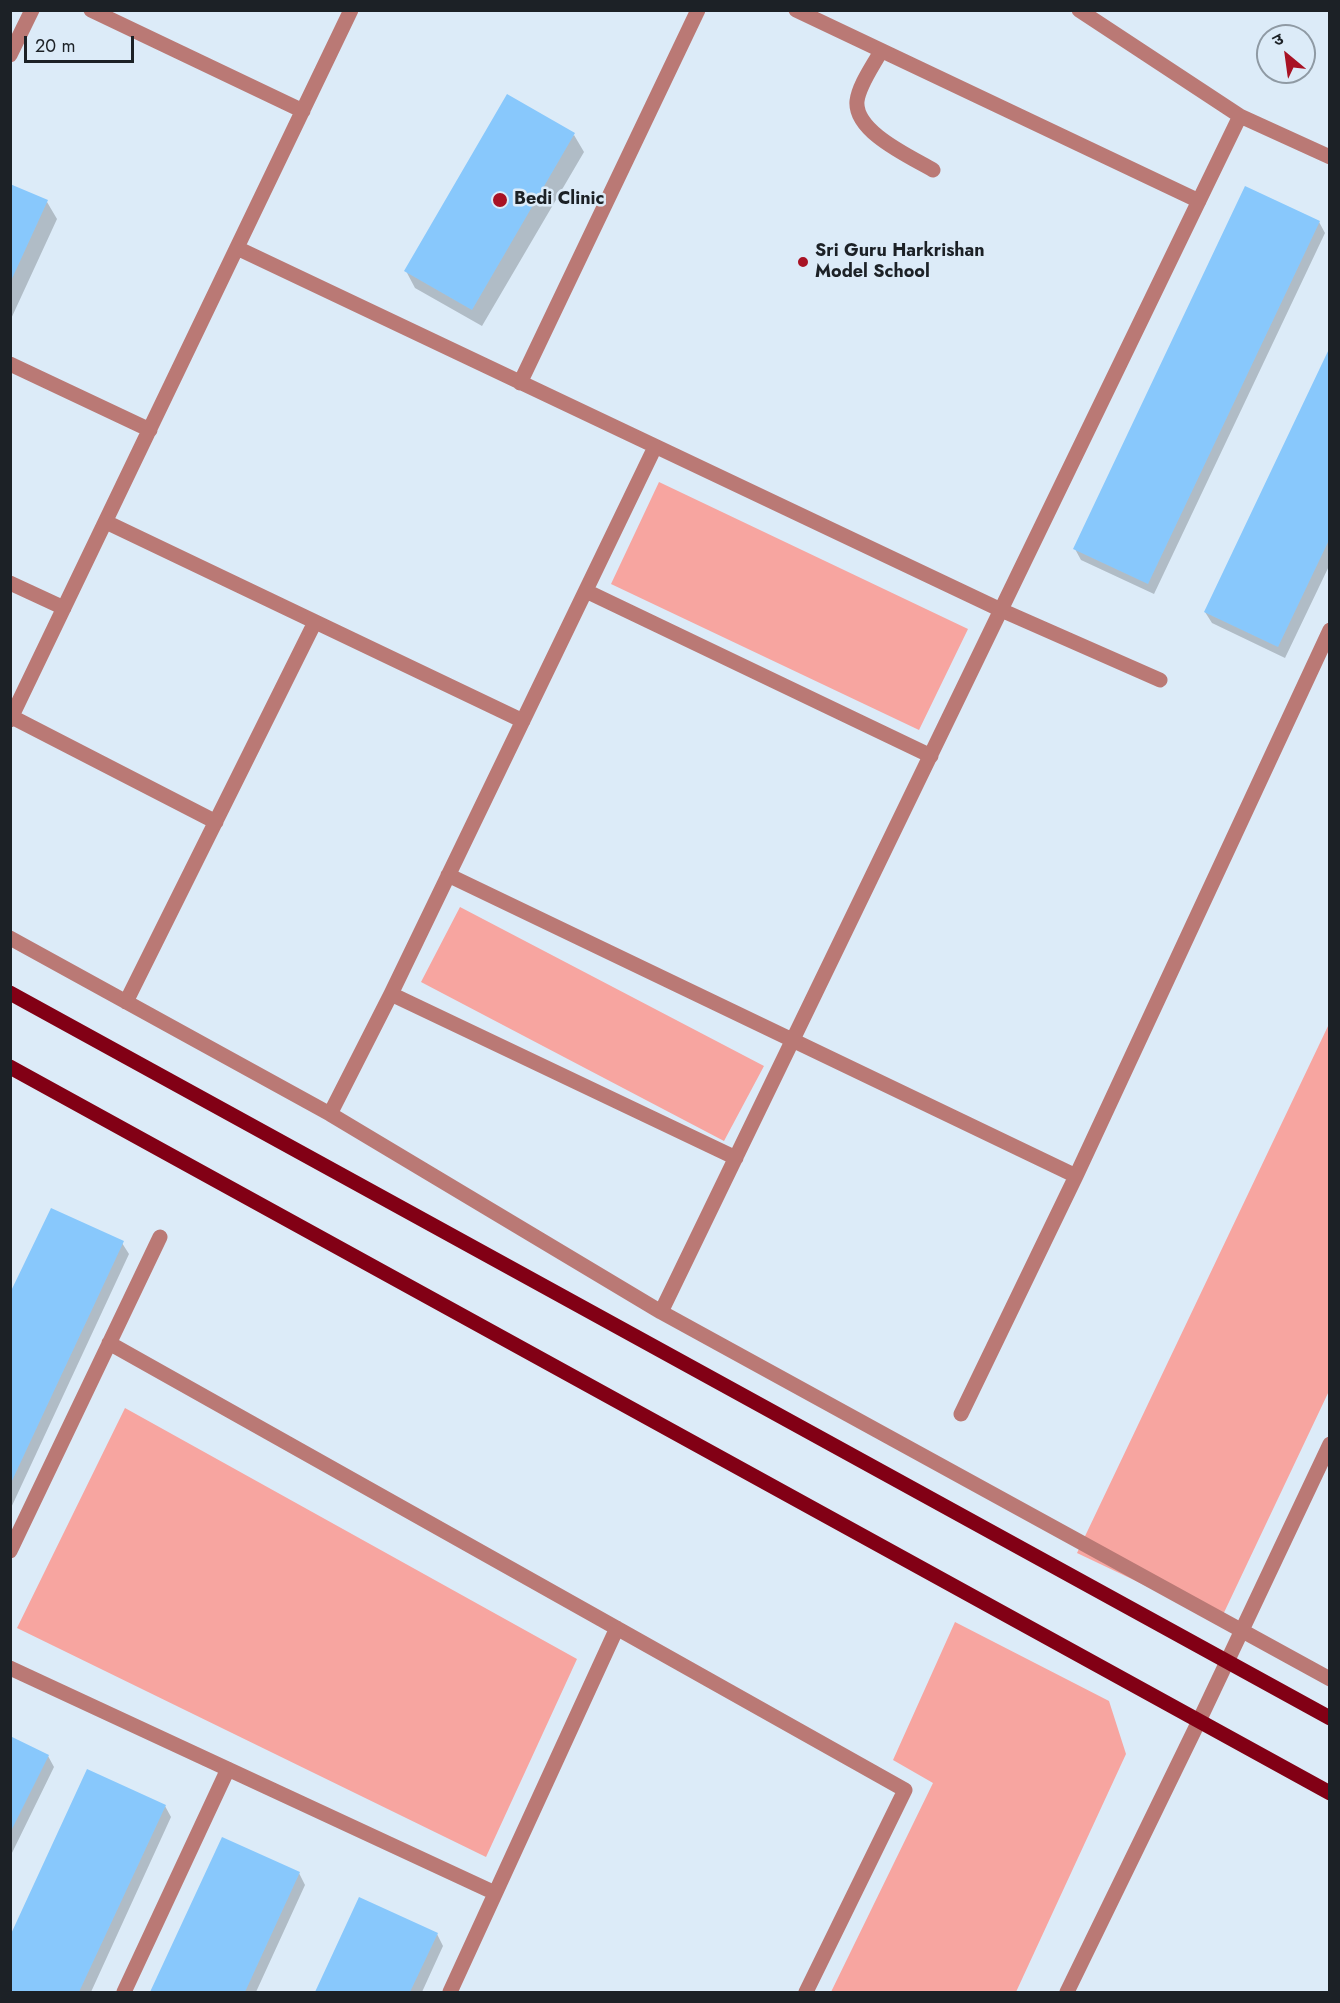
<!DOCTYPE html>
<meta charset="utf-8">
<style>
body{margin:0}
#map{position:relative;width:1340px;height:2003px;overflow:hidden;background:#dcebf8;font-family:Jost,"Noto Sans Devanagari",sans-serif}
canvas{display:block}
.frame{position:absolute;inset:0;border:12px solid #1c2126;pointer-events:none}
.north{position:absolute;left:1256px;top:24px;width:60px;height:60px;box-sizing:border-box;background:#dcebf8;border:2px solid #8f9aa4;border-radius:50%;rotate:331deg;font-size:16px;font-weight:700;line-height:24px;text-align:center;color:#1c2126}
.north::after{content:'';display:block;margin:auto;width:21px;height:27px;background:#a81224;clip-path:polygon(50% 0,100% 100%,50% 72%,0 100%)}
.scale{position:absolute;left:24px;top:36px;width:110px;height:27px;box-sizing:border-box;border:3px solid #1c2126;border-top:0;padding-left:8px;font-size:18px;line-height:21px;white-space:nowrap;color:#1c2126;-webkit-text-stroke:4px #dcebf8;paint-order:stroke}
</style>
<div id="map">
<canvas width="1340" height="2003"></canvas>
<div class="frame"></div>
<div class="north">उ</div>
<div class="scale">20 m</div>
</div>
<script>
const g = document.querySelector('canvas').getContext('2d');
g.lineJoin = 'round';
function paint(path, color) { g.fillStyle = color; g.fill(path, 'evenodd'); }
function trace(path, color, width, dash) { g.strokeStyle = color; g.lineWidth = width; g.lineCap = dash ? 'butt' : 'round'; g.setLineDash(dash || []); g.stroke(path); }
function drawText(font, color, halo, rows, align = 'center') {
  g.font = font + ' Jost,sans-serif'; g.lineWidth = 5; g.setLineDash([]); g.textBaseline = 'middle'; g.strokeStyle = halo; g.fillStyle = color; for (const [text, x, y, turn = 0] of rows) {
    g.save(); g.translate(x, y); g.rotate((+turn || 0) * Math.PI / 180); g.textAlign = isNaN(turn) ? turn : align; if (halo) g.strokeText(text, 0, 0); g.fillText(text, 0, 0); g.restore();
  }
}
paint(new Path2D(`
 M659,482L968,629L919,730L611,584Z
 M460,907L764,1066L724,1141L421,982Z
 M1329,1024V1391L1220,1621L1077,1553Z
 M125,1408L577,1659L486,1857L17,1628Z
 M955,1622L1109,1701L1126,1754L1016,1992H831L933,1783L893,1760Z`), '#f7a5a0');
paint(new Path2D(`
 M574,135L584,152L482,326L415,288L406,271Z
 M10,186L47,202L57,219L10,321Z
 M1319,222L1325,233L1154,594L1081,560L1075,549Z
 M1330,353V564L1285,658L1212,623L1205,612Z
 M122,1243L129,1254L10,1510V1297Z
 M10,1738L48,1756L54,1767L10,1857Z
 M165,1806L171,1817L91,1992H10V1940Z
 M222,1839L299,1873L305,1885L256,1992H151Z
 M360,1899L437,1934L443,1946L422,1992H317Z`), '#0003');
paint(new Path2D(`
 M507,94L575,133L472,310L404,271Z
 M10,184L48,200L10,283Z
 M1245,186L1320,221L1148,584L1073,549Z
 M1329,349V540L1278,647L1204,612Z
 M51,1208L124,1241L10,1485V1293Z
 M10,1736L49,1755L10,1833Z
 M87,1769L166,1805L79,1992H10V1936Z
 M222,1837L300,1872L283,1909L245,1992H150Z
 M359,1897L438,1933L410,1992H315Z`), '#88c8fc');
trace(new Path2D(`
 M91,10L303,111
 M796,10L1199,201
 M1079,10L1240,116L1330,157
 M881,51C873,66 859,85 857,101C854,132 911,157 933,170
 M10,55L32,10
 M237,248L1001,610L1160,680
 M10,364L150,430
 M520,383L698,10
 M106,522L523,721
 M10,583L64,608
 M586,591L931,756
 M12,717L216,822
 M10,720L351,10
 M448,875L1076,1176
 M10,938L330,1114L661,1312L1330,1679
 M391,994L736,1158
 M126,1002L315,622
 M330,1114L391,994L655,447
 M661,1312L1240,116
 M109,1343L905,1790L806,1992
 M961,1414L1076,1176L1330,630
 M10,1551L160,1237
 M10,1668L495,1893
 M124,1992L228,1769
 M450,1992L617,1628
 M1067,1992L1199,1721L1330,1444`), '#ba7975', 15);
trace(new Path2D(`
 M10,993L1330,1718
 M10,1067L1330,1793`), '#820015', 15);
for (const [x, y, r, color] of [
 [500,200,8,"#a81224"],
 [803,262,6,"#a81224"]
]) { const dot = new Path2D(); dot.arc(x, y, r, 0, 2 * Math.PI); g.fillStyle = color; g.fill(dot); trace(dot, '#dcebf8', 2); }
drawText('bold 18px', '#1c2126', '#dcebf8', [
 ["Bedi Clinic",514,200],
 ["Sri Guru Harkrishan",815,252],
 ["Model School",815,273]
], 'left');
</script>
